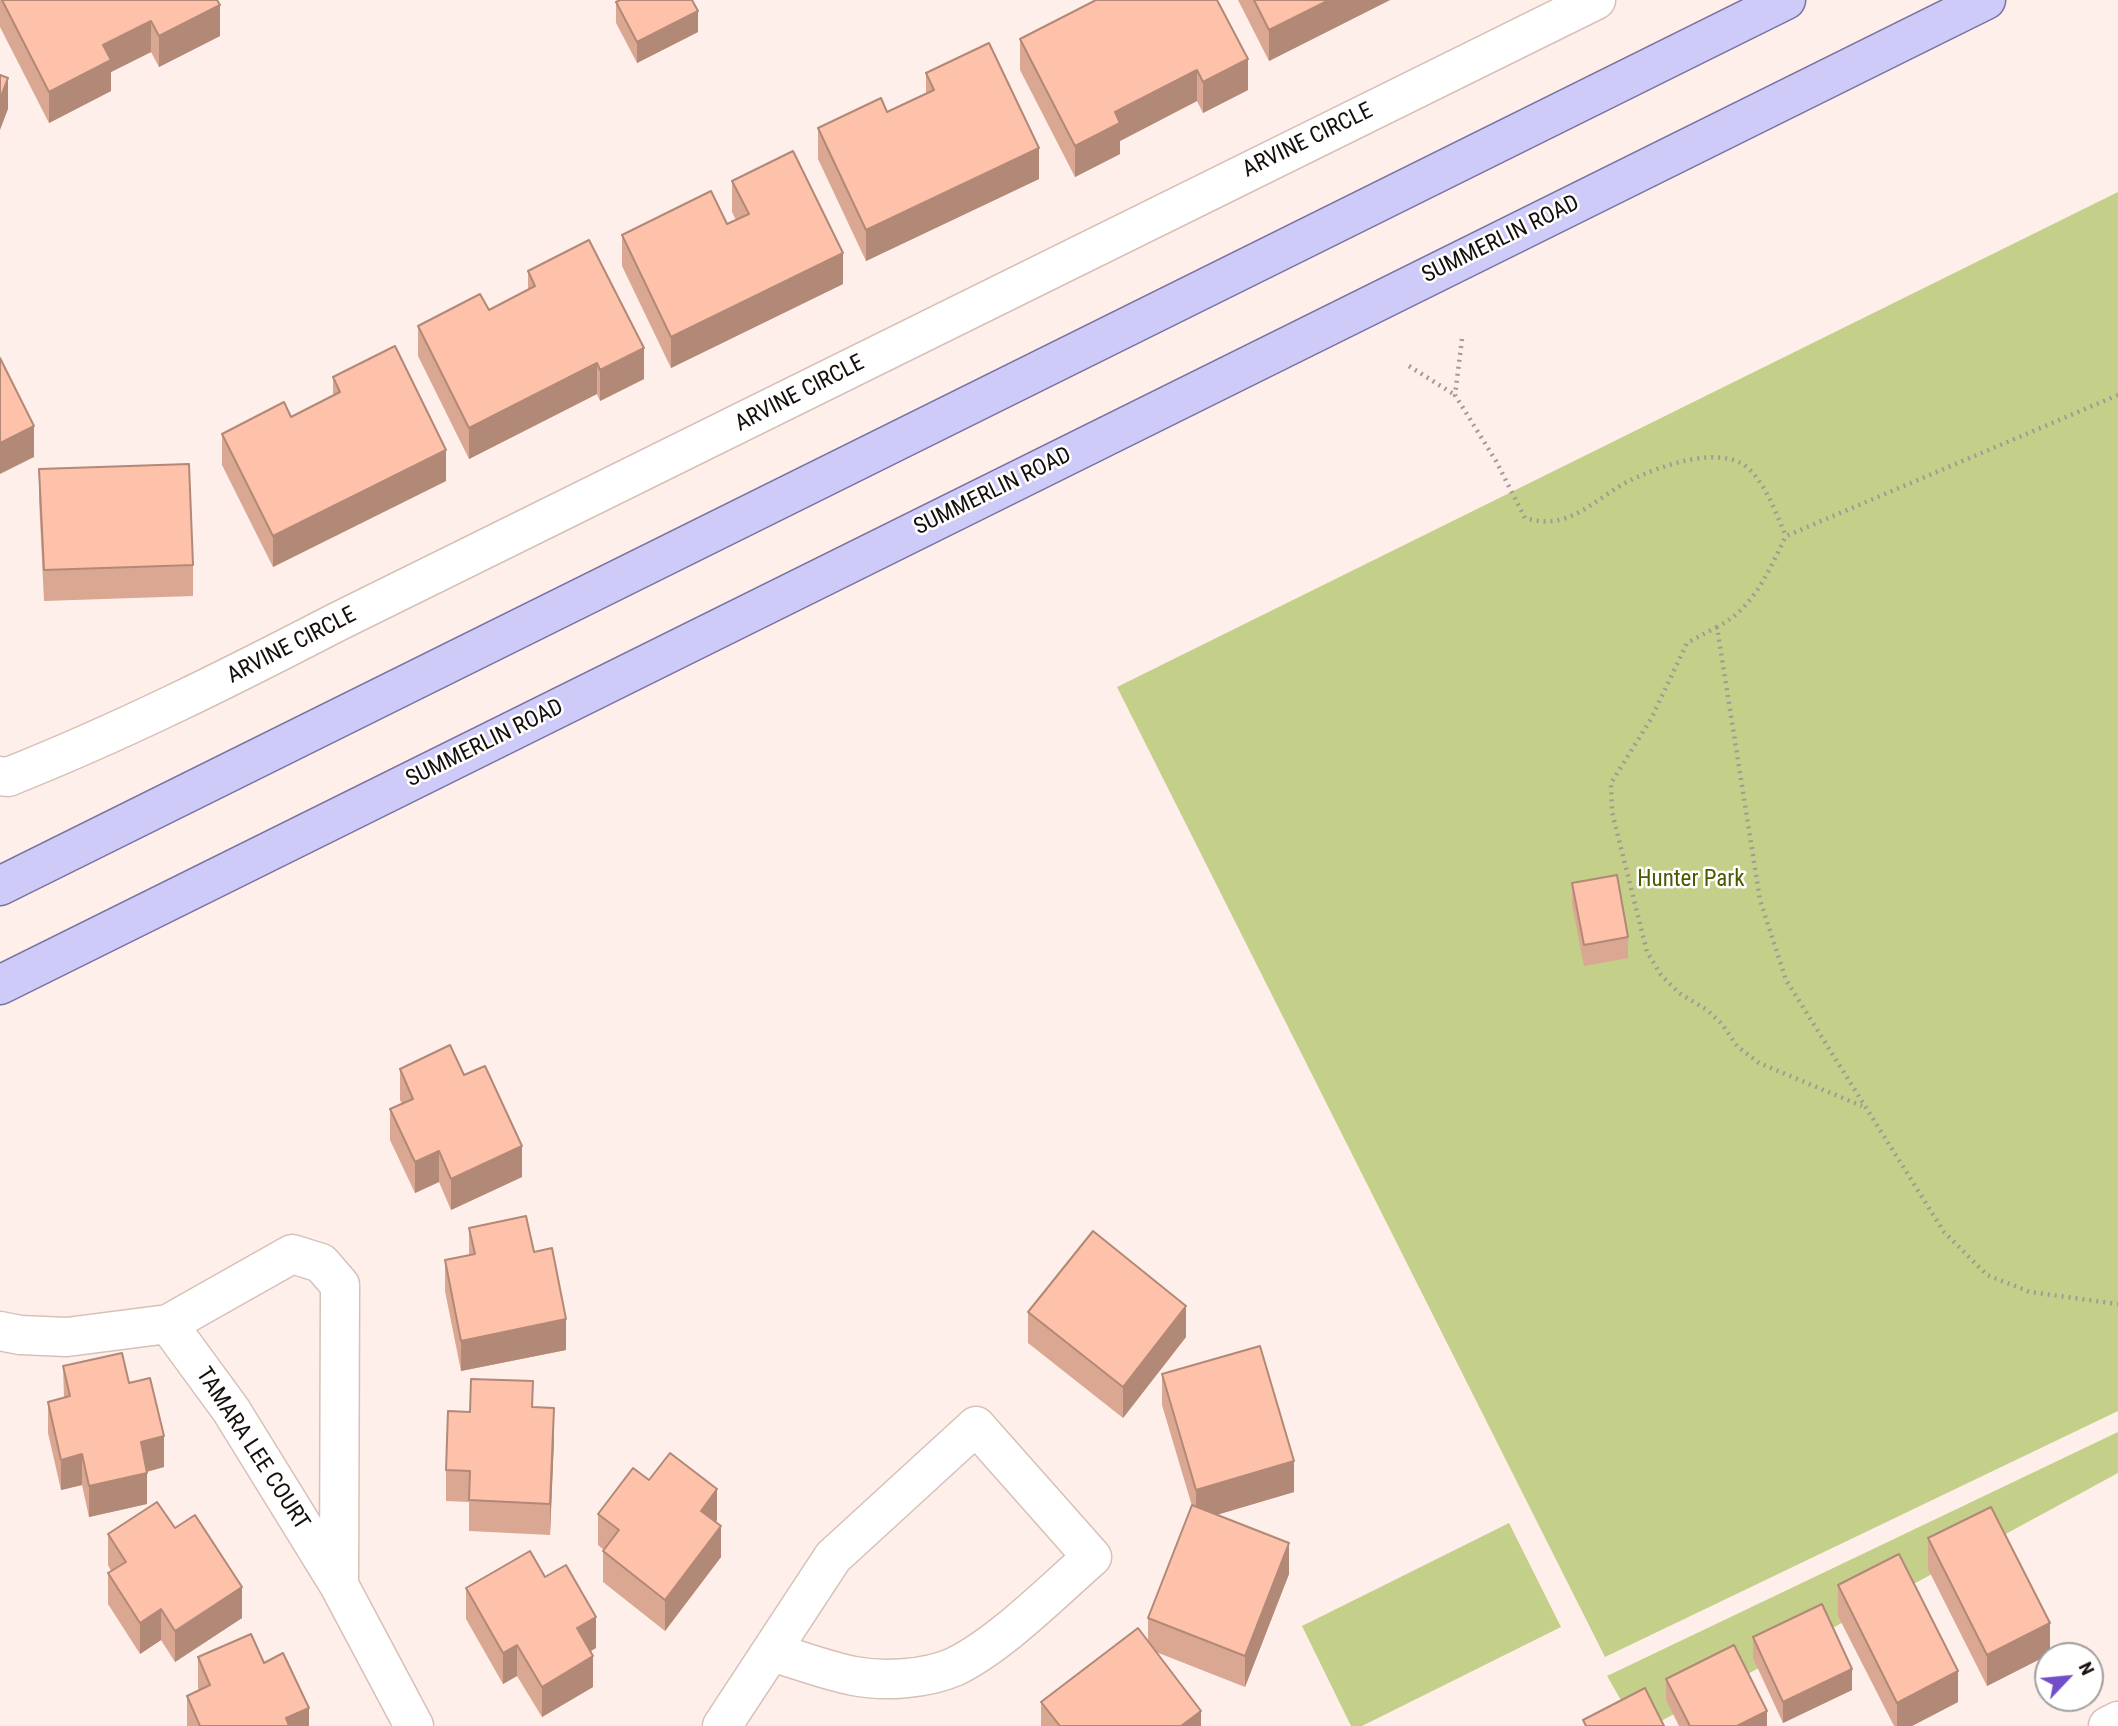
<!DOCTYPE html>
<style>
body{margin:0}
#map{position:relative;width:2118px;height:1726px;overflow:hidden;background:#feefea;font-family:"Roboto Condensed",sans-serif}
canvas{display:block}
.north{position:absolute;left:2034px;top:1642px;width:70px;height:70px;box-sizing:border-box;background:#fff;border:2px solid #a29f9e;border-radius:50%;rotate:64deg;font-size:19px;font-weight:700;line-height:28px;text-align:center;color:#160f0c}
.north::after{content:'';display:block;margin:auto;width:24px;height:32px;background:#724fc8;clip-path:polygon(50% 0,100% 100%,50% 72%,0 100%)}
</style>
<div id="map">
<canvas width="2118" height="1726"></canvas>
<div class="north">N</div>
</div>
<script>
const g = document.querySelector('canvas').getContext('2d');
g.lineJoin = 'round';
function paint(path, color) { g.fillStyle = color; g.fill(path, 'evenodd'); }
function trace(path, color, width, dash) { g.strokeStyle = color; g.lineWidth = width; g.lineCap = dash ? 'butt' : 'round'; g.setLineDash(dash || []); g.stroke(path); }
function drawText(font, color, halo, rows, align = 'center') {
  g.font = font + ' "Roboto Condensed",sans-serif'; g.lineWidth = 5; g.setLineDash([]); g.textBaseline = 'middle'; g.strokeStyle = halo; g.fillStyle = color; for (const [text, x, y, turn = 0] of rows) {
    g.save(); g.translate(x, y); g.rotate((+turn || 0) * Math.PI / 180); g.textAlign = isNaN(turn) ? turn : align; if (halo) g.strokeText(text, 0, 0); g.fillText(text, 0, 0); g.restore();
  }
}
paint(new Path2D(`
 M2118,192V1411L1605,1657L1117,687Z
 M2118,1432V1473L1652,1726H1636L1607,1676Z
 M1509,1523L1561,1627L1362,1726H1351L1302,1626Z`), '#c4d089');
const minor = new Path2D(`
 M0,776L8,777C121,732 229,678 337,622L1596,0
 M168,1324L231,1410L339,1585L414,1726
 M0,1331L20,1335L67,1337L168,1324L292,1254L321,1263L340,1285L339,1585
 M722,1726L833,1557L976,1426L1092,1557C1053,1591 1000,1645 954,1667C926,1679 884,1682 854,1676C827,1671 799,1660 772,1652
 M2108,1726L2118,1721`);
const major = new Path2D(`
 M0,886L1786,0
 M0,985L1986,0`);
trace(minor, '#d7c0b7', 41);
trace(major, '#7872a2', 41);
trace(new Path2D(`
 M1462,339L1455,395L1496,461L1525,518C1539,522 1551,523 1566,518C1589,510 1608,491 1631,480C1660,466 1725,442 1751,471C1768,489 1776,514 1786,536
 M1409,366L1455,395
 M2118,395L1786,536C1768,572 1754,608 1717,627L1760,900L1786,980L1944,1232L1987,1275L2030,1292L2118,1304
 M1717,627L1687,643L1651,719L1611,783L1612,812L1647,952L1661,975L1679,993L1707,1010L1722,1024L1737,1046L1759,1063L1862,1106`), '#a59995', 4.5, [2, 5]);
trace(minor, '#fff', 38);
trace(major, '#cecbf8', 38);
paint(new Path2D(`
 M0,0H217L220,36L159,67L151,52L111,72V91L49,123L0,27Z
 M1096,0L1248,90L1203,113L1197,101L1120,141V154L1075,177L1020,70V39Z
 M1238,0H1390L1269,61Z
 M616,2L698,32L637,63L616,23Z
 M926,73L1039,179L866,261L818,159V128L887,112L926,93Z
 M732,181L843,284L671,368L622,266V235L727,224L736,220L732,212Z
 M528,271L644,379L600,401L597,394L469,459L418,356V326L489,310L528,290Z
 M333,377L446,481L273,567L222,465V434L291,417L333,396Z
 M39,469L193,565V596L44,601L39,500Z
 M1572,883L1628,937V958L1584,966L1572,904Z
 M400,1069L464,1075L522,1177L451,1210L439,1182L415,1193L390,1140V1109L402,1104L400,1100Z
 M469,1228L534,1252L566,1350L461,1371L445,1291V1260L469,1255Z
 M1028,1312L1186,1337L1123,1418L1028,1343Z
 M63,1366L129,1383L164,1467L147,1472V1504L89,1517L82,1485L61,1490L48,1433V1402L64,1398Z
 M1162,1374L1294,1492L1216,1515L1289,1574L1245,1687L1156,1652L1201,1726H1041V1702L1148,1642V1618L1192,1506L1162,1405Z
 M533,1407L554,1439L550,1535L469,1531V1502L446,1501V1470L470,1412Z
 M649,1480L717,1520L716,1522L721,1557L665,1631L603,1582V1551L604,1550L598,1545V1514Z
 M175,1528L242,1618L175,1662L161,1640L140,1654L108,1604V1573L111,1571L108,1565V1534Z
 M1928,1538L2050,1654L1987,1686L1928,1569Z
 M545,1577L596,1648L590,1651L593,1687L542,1717L517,1676L503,1684L466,1619V1588Z
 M1838,1585L1958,1702L1912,1726H1894L1838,1616Z
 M1753,1637L1852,1690L1783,1723L1753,1658Z
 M198,1657L264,1663L309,1726H187V1696L199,1691L198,1688Z
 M1666,1679L1767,1726H1679L1666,1700Z`), '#daa792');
paint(new Path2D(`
 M1329,0H1390L1269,61V30Z
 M220,5V36L159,67V36Z
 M698,11V32L637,63V42Z
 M151,21V52L111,72V91L49,123V92L103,45Z
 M1248,59V90L1203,113V82Z
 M1197,70V101L1120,141V154L1075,177V146L1115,112Z
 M8,78V109L0,130V99Z
 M1039,148V179L866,261V230Z
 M843,253V284L671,368V337Z
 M644,348V379L600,401V370Z
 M597,363V394L469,459V428Z
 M34,426V457L0,474V443Z
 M446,450V481L273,567V536Z
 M522,1146V1177L451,1210V1179Z
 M439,1151V1182L415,1193V1162Z
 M1186,1306V1337L1123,1418V1387Z
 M566,1319V1350L461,1371V1341Z
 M554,1408V1439L550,1535V1504Z
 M164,1436V1467L141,1473V1442Z
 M82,1454V1485L61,1490V1460Z
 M1294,1461V1492L1196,1521V1490Z
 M147,1473V1504L89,1517V1486Z
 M717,1489V1520L701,1541V1511Z
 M721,1526V1557L665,1631V1600Z
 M1289,1543V1574L1245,1687V1656Z
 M242,1587V1618L175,1662V1631Z
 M161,1609V1640L140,1654V1623Z
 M596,1617V1648L577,1659V1628Z
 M2050,1623V1654L1987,1686V1655Z
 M517,1645V1676L503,1684V1653Z
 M593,1656V1687L542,1717V1687Z
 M1852,1669V1690L1783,1723V1702Z
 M1958,1671V1702L1912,1726H1897V1703Z
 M309,1708V1726H286V1718Z
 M1201,1711V1726H1181Z
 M1767,1711V1726H1737Z`), '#b28877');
const building = new Path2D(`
 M2,0H217L220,5L159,36L151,21L103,45L111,60L49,92Z
 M620,0H692L698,11L637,42L616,2Z
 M1096,0H1217L1248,59L1203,82L1197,70L1115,112L1120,123L1075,146L1020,39Z
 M1254,0H1329L1269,30Z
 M989,43L1039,148L866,230L818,128L881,98L887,112L934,90L926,73Z
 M0,75L8,78L0,99Z
 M793,151L843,253L671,337L622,235L711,191L727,224L749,214L732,181Z
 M589,240L644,348L600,370L597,363L469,428L418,326L480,294L489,310L535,286L528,271Z
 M395,346L446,450L273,536L222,434L284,402L291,417L340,392L333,377Z
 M0,358L34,426L0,443Z
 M189,464L193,565L44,570L39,469Z
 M1617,875L1628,937L1584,945L1572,883Z
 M450,1045L464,1075L485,1066L522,1146L451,1179L439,1151L415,1162L390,1109L413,1099L400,1069Z
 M526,1216L534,1252L552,1248L566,1319L461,1341L445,1260L475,1254L469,1228Z
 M1093,1231L1186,1306L1123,1387L1028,1312Z
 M1260,1346L1294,1461L1196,1490L1162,1374Z
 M122,1353L129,1383L150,1378L164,1436L141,1442L147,1473L89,1486L82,1454L61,1460L48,1402L70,1396L63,1366Z
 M471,1379L533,1381L532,1407L554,1408L550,1504L469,1500L470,1471L446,1470L448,1411L470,1412Z
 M670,1453L717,1489L701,1511L721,1526L665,1600L603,1551L619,1530L598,1514L633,1468L649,1480Z
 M157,1502L175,1528L195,1515L242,1587L175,1631L161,1609L140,1623L108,1573L126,1562L108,1534Z
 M1192,1505L1289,1543L1245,1656L1148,1618Z
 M1991,1507L2050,1623L1987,1655L1928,1538Z
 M530,1551L545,1577L566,1565L596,1617L577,1628L593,1656L542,1687L517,1645L503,1653L466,1588Z
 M1899,1554L1958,1671L1897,1703L1838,1585Z
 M1822,1604L1852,1669L1783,1702L1753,1637Z
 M1138,1628L1201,1711L1181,1726H1060L1041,1702Z
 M251,1634L264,1663L283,1653L309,1708L286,1718L289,1726H200L187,1696L210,1685L198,1657Z
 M1734,1645L1767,1711L1737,1726H1690L1666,1679Z
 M1645,1688L1664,1726H1586L1583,1720Z`);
paint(building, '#fec2aa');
trace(building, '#b28877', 2);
drawText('23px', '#160f0c', '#fff', [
 ["ARVINE CIRCLE",1308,141,-26],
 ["SUMMERLIN ROAD",1501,240,-26],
 ["ARVINE CIRCLE",800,394,-27],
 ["SUMMERLIN ROAD",993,492,-26],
 ["ARVINE CIRCLE",292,646,-27],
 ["SUMMERLIN ROAD",485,744,-26],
 ["TAMARA LEE COURT",252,1449,57]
]);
drawText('23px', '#505800', '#fff', [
 ["Hunter Park",1691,880]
]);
</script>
